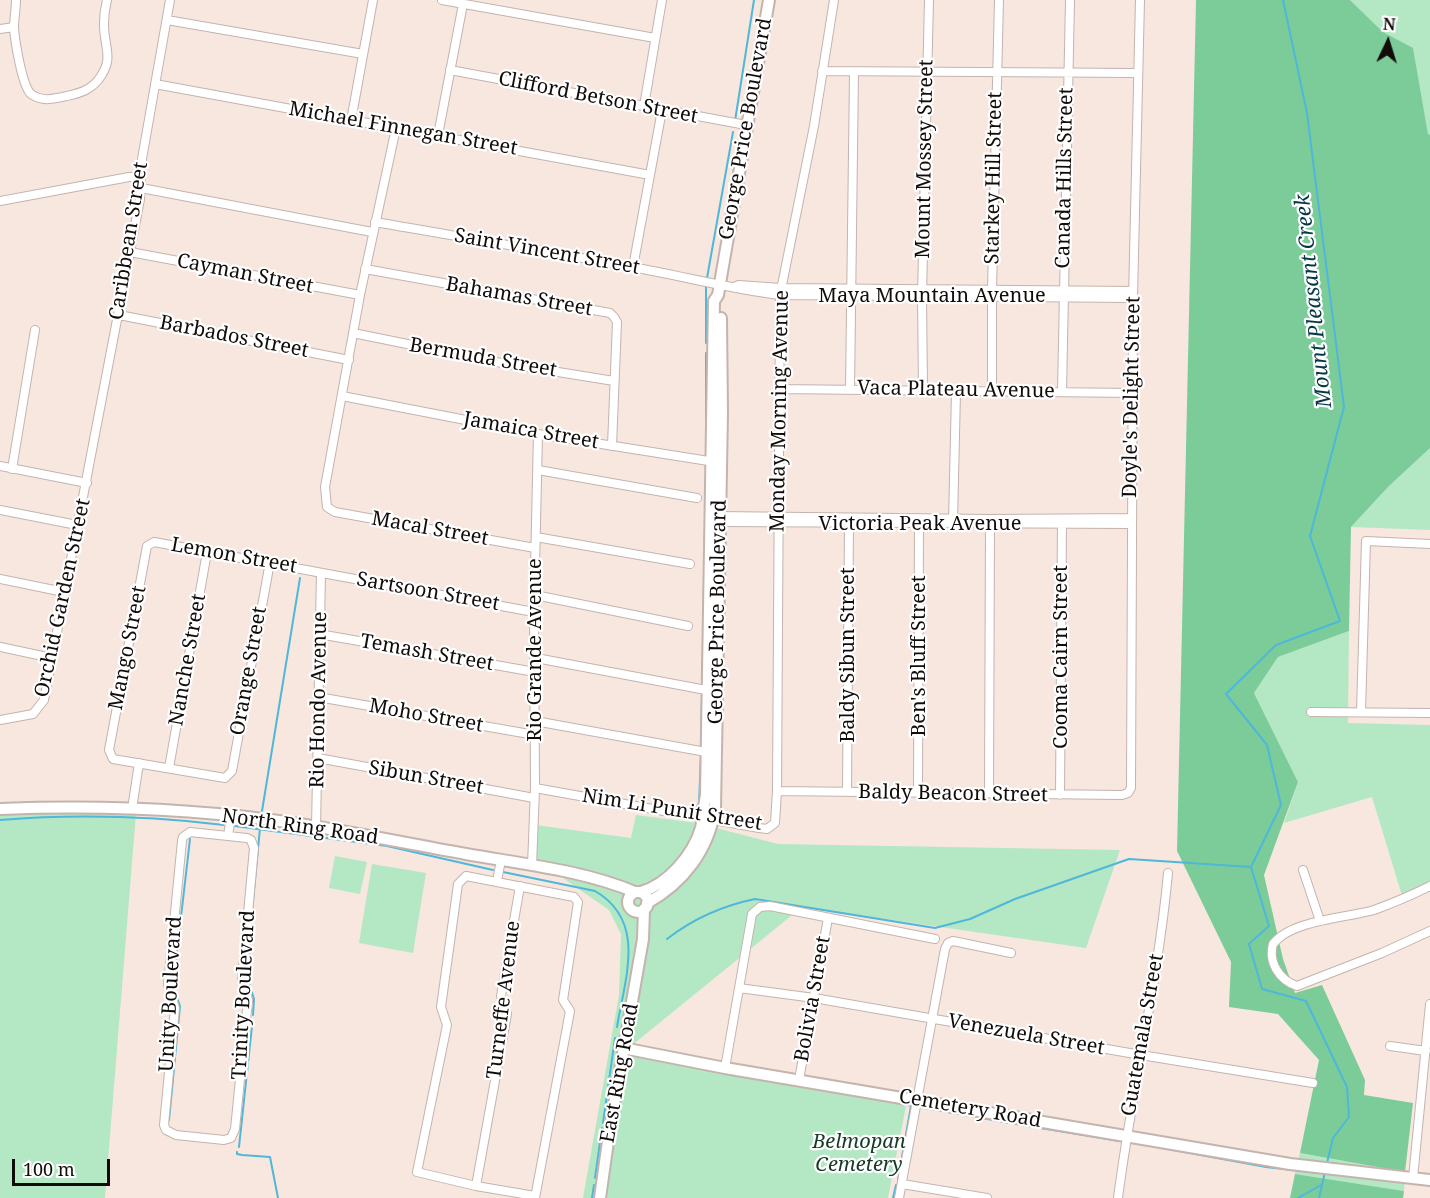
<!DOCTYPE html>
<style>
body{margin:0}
#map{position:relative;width:1430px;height:1198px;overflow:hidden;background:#f7e7df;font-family:"Noto Serif",serif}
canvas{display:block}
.north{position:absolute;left:1358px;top:12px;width:60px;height:60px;-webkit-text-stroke:4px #fff;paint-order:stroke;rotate:4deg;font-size:16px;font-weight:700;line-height:24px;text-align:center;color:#110c09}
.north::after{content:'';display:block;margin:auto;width:21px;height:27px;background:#110c09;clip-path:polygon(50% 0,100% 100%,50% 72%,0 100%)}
.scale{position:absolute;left:12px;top:1159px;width:98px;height:27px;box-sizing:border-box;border:3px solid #110c09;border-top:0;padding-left:8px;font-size:18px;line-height:21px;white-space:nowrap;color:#110c09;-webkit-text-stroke:4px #fff;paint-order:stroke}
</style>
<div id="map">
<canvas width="1430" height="1198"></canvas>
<div class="north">N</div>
<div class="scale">100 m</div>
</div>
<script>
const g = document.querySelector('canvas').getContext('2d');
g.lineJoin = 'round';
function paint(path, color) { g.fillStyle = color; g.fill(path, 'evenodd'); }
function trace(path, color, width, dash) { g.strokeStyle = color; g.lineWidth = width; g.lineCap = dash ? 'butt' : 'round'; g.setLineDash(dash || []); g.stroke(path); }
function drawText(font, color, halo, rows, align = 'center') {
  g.font = font + ' "Noto Serif",serif'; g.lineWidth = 4.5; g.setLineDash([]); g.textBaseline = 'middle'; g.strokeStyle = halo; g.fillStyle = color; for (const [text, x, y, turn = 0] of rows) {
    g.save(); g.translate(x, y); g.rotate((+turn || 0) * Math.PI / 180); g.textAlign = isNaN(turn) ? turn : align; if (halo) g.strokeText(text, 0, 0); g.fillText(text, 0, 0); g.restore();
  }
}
paint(new Path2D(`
 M1350,0H1430V135H1428L1413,49L1383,32Z
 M1430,448V530L1351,527L1388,487Z
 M1349,631L1348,723L1430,725V888L1403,899L1372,797L1284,823L1298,782L1254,693L1278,657Z
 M0,809L136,813L105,1198H0Z
 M636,815L697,823L778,844L1120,850L1086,948L802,907L631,1046L916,1100V1106H906L888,1198H583L619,995L621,934L609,910L537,860L536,825L631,838Z
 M335,856L367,862L360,894L329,888Z
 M372,864L426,873L413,953L359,943Z
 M1300,1153L1405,1172L1404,1191L1295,1174Z`), '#b4e8c4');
paint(new Path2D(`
 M1196,0H1350L1383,32L1413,48L1428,134L1430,135V448L1388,487L1351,527L1349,631L1278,657L1254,693L1298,782L1264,875L1283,959L1295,993L1322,985L1365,1080L1364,1095L1413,1103L1405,1172L1300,1153L1319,1060L1278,1014L1229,1007L1231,962L1177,851Z
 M1295,1174L1404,1191L1403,1198H1290Z`), '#7ccc99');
trace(new Path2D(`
 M1283,0L1307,113L1344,407L1310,536L1340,621L1276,645L1226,694L1267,745L1281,805L1251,867L1269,926L1249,944L1262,989L1306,1001L1347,1087L1349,1117L1333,1138L1327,1163
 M735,121L754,0
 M707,278L733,132
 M706,343V285
 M706,353V454
 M701,748L706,475
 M665,806L687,810L694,809L699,804L701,754
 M262,811L300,578
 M0,820C75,814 149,816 224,825
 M235,826L387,846L493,870
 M503,872L595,891C647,921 625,978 617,1027
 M252,911L260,828
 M250,935L248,980L254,999L253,1015
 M667,939C694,918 721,906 755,899L935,928L970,919L1015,899L1129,859L1251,867
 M920,1107L1010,1123
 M169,1120L180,1006L173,986L190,839
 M603,1123L615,1038
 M1016,1124L1120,1141
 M1130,1142L1266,1167L1320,1173
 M239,1147L252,1026
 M237,1152V1154L242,1155L270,1157L278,1198
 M595,1178L602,1128
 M898,1180L911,1106
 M592,1198L594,1185
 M893,1198L896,1185
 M1298,1198L1321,1185
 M1319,1198L1325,1172`), '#4eb7da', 2);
const street = new Path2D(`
 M16,0C16,9 14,19 14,28C15,41 22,86 31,94C42,102 54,99 67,96C81,93 93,89 101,76C111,61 107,52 105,37C103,24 104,12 107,0
 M442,0L655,38
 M167,20L363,54
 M0,29L14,27
 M450,70L746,125
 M822,71L1137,73
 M155,84L650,175
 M644,106L662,0
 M351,121L373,0
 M396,128L360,295L325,487L327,507L335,512L535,548
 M438,135L463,4
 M141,188L372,232
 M0,201L129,177H141
 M375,222C461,237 546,251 632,267C682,276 731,289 780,295L1133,298
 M130,252L360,295
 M633,267L662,110
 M365,269L610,313L614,317L617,322L612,446
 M734,287L739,285L781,288L1133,291
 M119,315L349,360
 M353,333L496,362L614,381
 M779,389L1133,393
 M850,389L854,72
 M923,390L922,296L929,0
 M992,391V290L999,0
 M1062,392L1070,0
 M342,396L538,434L715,462
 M0,466L87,483
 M12,469L35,330
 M538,470L697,498
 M0,510L77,525
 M715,516L990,519L1131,518
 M717,522L1131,524
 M953,522L956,392
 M536,537L690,564
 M270,562L232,771L225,778L113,759L109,750L147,546L154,542L534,612
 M0,579L64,592
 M535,595L688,626
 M319,634L535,672
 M0,647L52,658
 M536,658L706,690
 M318,697L535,735
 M1311,712L1430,713
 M1361,712L1366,541L1430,544
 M0,720L33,714L44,700L130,252L140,199L142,159L170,0
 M535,721L706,752
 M318,758L534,798
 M169,768L207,552
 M535,788L759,828L767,829L775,823L777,791L780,295L814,126L834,0
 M777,791L1122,795L1128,793L1131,788L1133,298L1140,0
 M847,792L849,521
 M918,793L919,520
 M989,793L990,522
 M1060,795L1062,520
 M132,809L139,763
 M316,827L321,573
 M190,832L247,838L251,840L254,848L242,979L248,1000L235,1129L231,1138L224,1140L176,1135L166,1130L164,1125L175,1008L168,984L182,841L183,837Z
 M228,836L231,816
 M532,866L535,788L534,612L538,434
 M1303,870L1320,921
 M497,881L501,860
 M1430,886C1412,895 1393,903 1374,910C1346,918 1291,920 1273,944C1268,962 1279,980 1297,986L1382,953L1430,931
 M739,988L814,998L1141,1055L1313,1083
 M1390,1046L1426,1051
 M725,1068L752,914L760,907L770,906L935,939
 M799,1080L828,918
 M1413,1178L1430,1004
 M902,1184L987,1198
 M476,1186L507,1014L501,996L520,886
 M535,1198L570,1011L563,1000L578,902L574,897L466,876L458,884L441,1007L447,1025L417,1172L476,1186L535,1196
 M899,1198L945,949L948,943L953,941L1011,953
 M1118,1198C1132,1089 1158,982 1168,873`);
const secondary = new Path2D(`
 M0,809C100,805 201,809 300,824C356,833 411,844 466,854C522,864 582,870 635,892
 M641,892C668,884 693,855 701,828C703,818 704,806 706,795L714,301L718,295L769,0
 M628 902a10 10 0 1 1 20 0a10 10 0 1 1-20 0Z
 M647,903C684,883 709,849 715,808L722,413L721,318
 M623,1048L725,1068L1290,1164L1430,1180
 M600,1198L610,1127L643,939L644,909`);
trace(street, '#c4b4ad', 10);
trace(secondary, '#c4b4ad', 14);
trace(street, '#fff', 8);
trace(secondary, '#fff', 10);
drawText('20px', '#110c09', '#fff', [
 ["Clifford Betson Street",598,98,11],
 ["Michael Finnegan Street",403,129,10],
 ["George Price Boulevard",746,129,-80],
 ["Mount Mossey Street",925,159,-89],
 ["Starkey Hill Street",994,178,-89],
 ["Canada Hills Street",1065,178,-89],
 ["Caribbean Street",129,241,-81],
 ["Saint Vincent Street",547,252,10],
 ["Cayman Street",245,274,11],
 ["Maya Mountain Avenue",932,296],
 ["Bahamas Street",519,297,10],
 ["Barbados Street",234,337,11],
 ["Bermuda Street",483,358,10],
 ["Vaca Plateau Avenue",956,390,1],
 ["Doyle's Delight Street",1132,397,-89],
 ["Monday Morning Avenue",780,411,-89],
 ["Jamaica Street",531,431,10],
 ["Victoria Peak Avenue",920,524],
 ["Macal Street",430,529,10],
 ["Lemon Street",234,556,10],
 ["Sartsoon Street",428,592,10],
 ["Orchid Garden Street",63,598,-78],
 ["George Price Boulevard",718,612,-89],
 ["Mango Street",128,648,-79],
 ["Rio Grande Avenue",535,650,-90],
 ["Temash Street",427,653,10],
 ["Baldy Sibun Street",848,655,-90],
 ["Ben's Bluff Street",919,656,-90],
 ["Cooma Cairn Street",1061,657,-90],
 ["Nanche Street",188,660,-80],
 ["Orange Street",249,671,-80],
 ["Rio Hondo Avenue",319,700,-89],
 ["Moho Street",426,716,10],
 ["Sibun Street",426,778,10],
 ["Baldy Beacon Street",953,794,1],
 ["Nim Li Punit Street",672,810,9],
 ["North Ring Road",300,827,8],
 ["Unity Boulevard",171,994,-87],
 ["Trinity Boulevard",244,995,-87],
 ["Bolivia Street",813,999,-80],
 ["Turneffe Avenue",504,1000,-83],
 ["Venezuela Street",1026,1035,10],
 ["Guatemala Street",1143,1035,-80],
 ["East Ring Road",620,1073,-80],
 ["Cemetery Road",970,1109,10]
]);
drawText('italic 20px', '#173a25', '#fff', [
 ["Belmopan",859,1142],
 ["Cemetery",859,1165]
]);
drawText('italic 21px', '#063746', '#fff', [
 ["Mount Pleasant Creek",1314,301,-96]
]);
</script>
